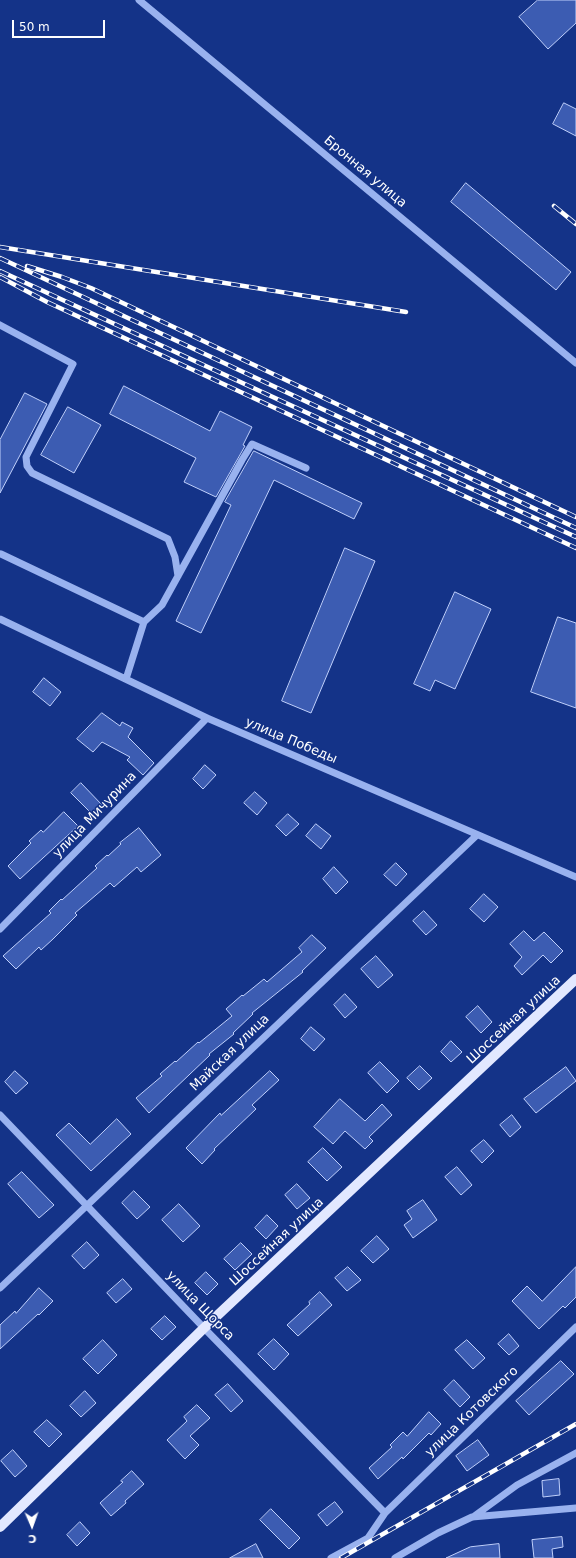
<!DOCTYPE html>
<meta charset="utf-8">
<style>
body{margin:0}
#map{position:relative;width:576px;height:1558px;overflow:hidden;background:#143388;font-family:"DejaVu Sans",sans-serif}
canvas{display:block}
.north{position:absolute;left:12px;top:1506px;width:40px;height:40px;-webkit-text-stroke:3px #143388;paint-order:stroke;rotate:178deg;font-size:11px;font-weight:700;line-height:16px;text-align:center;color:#fff}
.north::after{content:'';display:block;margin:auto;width:14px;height:18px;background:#fff;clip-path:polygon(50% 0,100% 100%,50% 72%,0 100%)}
.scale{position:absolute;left:12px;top:20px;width:93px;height:18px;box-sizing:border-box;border:2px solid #fff;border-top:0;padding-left:5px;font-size:12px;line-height:14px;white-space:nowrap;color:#fff;-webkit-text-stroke:3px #143388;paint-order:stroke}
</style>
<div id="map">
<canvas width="576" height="1558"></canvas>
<div class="north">С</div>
<div class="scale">50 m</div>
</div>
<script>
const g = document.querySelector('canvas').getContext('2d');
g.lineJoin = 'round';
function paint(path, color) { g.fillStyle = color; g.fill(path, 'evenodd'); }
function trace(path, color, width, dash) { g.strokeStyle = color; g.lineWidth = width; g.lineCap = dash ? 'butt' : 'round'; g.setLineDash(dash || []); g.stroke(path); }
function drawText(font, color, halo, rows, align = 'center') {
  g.font = font + ' "DejaVu Sans",sans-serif'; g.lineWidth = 3; g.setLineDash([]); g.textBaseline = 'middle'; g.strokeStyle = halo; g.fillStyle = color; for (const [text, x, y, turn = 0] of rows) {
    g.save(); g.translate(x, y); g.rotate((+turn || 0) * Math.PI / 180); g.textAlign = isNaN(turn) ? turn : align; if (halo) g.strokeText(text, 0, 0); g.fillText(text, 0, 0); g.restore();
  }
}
const building = new Path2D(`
 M538,0H576V23L548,49L519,17Z
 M564,103L576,109V136L553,124Z
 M466,183L571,272L556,290L451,202Z
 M124,386L210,431L220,411L252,427L243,445L245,446L216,497L184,482L196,458L110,414Z
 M25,393L47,404L0,493V440Z
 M68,407L101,425L74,473L41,455Z
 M254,451L362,503L354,519L274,480L201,633L176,621L231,505L225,502Z
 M345,548L375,561L311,713L282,701Z
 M455,592L491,609L455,689L435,680L430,691L414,684Z
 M558,617L576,623V708L531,692Z
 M44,678L61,692L50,706L33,692Z
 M102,713L120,726L122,722L133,728L128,737L154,763L143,775L127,760L130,757L102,742L93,752L77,739Z
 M205,765L216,775L203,789L193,779Z
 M81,783L103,806L93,815L71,793Z
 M255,792L267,803L257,815L244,803Z
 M64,812L78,826L20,879L8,866L31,843L29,841L41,830L43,832Z
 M288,814L299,824L286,836L276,826Z
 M316,824L331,836L321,849L306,836Z
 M139,828L161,855L141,872L137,867L114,887L110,883L75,913L77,915L53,939L41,950L39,947L16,969L3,956L51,913L49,911L61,899L62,900L97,868L95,866L107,855L108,856L121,844L120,843Z
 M396,863L407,874L396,886L384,875Z
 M334,867L348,882L336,894L323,879Z
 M484,894L498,907L484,922L470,909Z
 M424,911L437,925L426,935L413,921Z
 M524,931L534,941L544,932L563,951L551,963L543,955L522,975L514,966L522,957L510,944Z
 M312,935L326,948L302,971L303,972L252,1013L253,1014L233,1033L234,1034L209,1054L210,1055L149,1113L136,1098L162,1076L160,1074L175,1061L176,1062L198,1042L199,1043L232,1016L226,1009L242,995L243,996L264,979L267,982L302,952L299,948Z
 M376,956L393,975L378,988L361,969Z
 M345,994L357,1007L345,1018L334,1005Z
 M478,1006L492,1022L481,1033L466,1017Z
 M311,1027L325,1039L314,1051L301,1039Z
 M451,1041L462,1052L451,1062L441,1052Z
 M380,1062L399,1081L387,1093L368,1073Z
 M420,1066L432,1078L419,1090L407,1078Z
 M566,1067L576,1081L536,1113L524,1099Z
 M15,1071L28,1083L16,1094L5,1082Z
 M270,1071L279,1080L252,1105L256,1109L214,1149L215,1150L202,1164L186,1148L220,1113L221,1115Z
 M340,1099L365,1121L382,1104L392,1115L369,1137L373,1141L365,1149L345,1131L333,1144L314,1127Z
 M512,1115L521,1127L510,1137L500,1125Z
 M117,1119L131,1134L91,1171L56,1135L69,1123L90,1144Z
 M484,1140L494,1151L482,1163L471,1151Z
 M323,1148L342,1167L327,1181L308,1162Z
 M457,1167L472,1185L461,1195L445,1177Z
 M22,1172L54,1205L39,1218L8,1184Z
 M297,1184L310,1198L297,1209L285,1195Z
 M134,1191L150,1207L137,1219L122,1203Z
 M423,1200L437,1220L413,1238L404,1225L412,1219L407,1211Z
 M179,1204L200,1226L183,1242L162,1220Z
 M267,1215L278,1226L266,1239L255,1228Z
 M377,1236L389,1249L373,1263L361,1251Z
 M87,1242L99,1255L84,1269L72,1256Z
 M241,1243L252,1254L235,1270L224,1259Z
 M348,1267L361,1280L347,1291L335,1278Z
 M576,1267V1297L565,1308L563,1306L539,1329L512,1301L527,1286L542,1301Z
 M206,1272L218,1284L207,1295L195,1283Z
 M123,1279L132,1289L116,1303L107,1293Z
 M39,1288L53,1301L39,1315L38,1314L0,1349V1325L15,1311L16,1313Z
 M320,1292L332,1305L298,1336L287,1325L310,1304L309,1302Z
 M165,1316L176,1327L162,1340L151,1329Z
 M509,1334L519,1346L509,1355L498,1344Z
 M274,1339L289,1354L274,1370L258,1354Z
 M103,1340L117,1355L98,1374L83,1359Z
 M467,1340L485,1358L473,1369L455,1350Z
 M561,1361L574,1374L529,1415L516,1401Z
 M454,1380L470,1397L460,1407L444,1390Z
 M228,1384L243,1401L231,1412L215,1395Z
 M85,1391L96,1403L81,1417L70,1406Z
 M197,1405L210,1418L190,1436L199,1445L185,1459L167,1440L187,1421L184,1417Z
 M429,1412L441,1424L431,1435L429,1433L403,1459L402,1457L378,1479L369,1468L392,1447L390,1445L403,1432L407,1436Z
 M47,1420L62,1434L49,1447L34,1432Z
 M478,1440L489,1455L467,1471L456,1456Z
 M13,1450L27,1466L15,1477L1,1461Z
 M132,1471L144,1484L125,1501L126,1503L111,1516L100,1503L123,1482L121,1481Z
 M559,1479L560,1495L543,1497L542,1481Z
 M335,1502L343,1512L327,1526L318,1515Z
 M271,1509L300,1538L289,1549L260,1520Z
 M80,1522L90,1533L77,1546L67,1535Z
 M562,1537L563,1547L552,1549L553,1558H534L532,1540Z
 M256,1544L263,1558H230Z
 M499,1544L500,1558H446L470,1547Z`);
paint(building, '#3c5cb2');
trace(building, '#c0d0fb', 1);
trace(new Path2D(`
 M139,0L576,363
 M0,325L73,364L26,457L27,466L32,473L168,539L175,557L178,576
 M1,554L144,622
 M0,619L207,718L576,877
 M126,679L144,622L162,605L242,460L252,444L306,468
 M0,929L207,718
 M0,1115L204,1328L385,1513
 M0,1288L477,835
 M473,1517L517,1485L576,1453
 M331,1558L368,1538L385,1513L576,1327
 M395,1558L438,1533L472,1517L576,1508`), '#99b2ef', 7);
trace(new Path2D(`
 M0,1527L204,1328L576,979`), '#e2e8ff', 10);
const rail = new Path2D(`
 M554,206L576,224
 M0,247L406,312
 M0,258L576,528
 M27,266L62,277L91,288L576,517
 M0,271L576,537
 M0,277L47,302L576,548
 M341,1558L576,1424`);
trace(rail, '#fff', 4.5);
trace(rail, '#143388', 3, [9]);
drawText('13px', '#fff', '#143388', [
 ["Бронная улица",365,172,40],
 ["улица Победы",291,741,23],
 ["улица Мичурина",95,815,-46],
 ["Шоссейная улица",514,1020,-43],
 ["Майская улица",230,1053,-44],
 ["Шоссейная улица",277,1242,-43],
 ["улица Щорса",200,1306,46],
 ["улица Котовского",472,1412,-44]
]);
</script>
